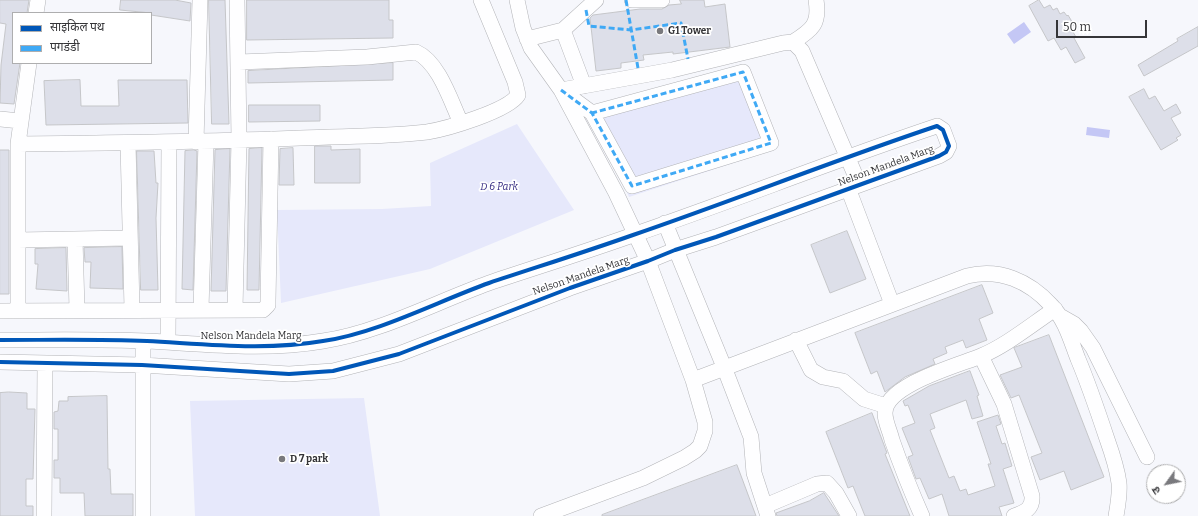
<!DOCTYPE html>
<meta charset="utf-8">
<style>
body{margin:0}
#map{position:relative;width:1198px;height:516px;overflow:hidden;background:#f6f7fc;font-family:Bitter,"Noto Sans Devanagari",serif}
canvas{display:block}
.legend{position:absolute;left:12px;top:12px;width:140px;height:52px;box-sizing:border-box;background:#fff;border:1px solid #aeaeaf;margin:0;padding:5px 7px;list-style:none;font-size:12px;color:#353538}
.legend li{display:flex;align-items:center;gap:8px;height:20px}
.legend b{width:20px;border:1px solid #aeaeaf}
.north{position:absolute;left:1146px;top:464px;width:40px;height:40px;box-sizing:border-box;background:#fff;border:1px solid #aeaeaf;border-radius:50%;rotate:237deg;font-size:11px;font-weight:700;line-height:16px;text-align:center;color:#353538}
.north::after{content:'';display:block;margin:auto;width:14px;height:18px;background:#79797d;clip-path:polygon(50% 0,100% 100%,50% 72%,0 100%)}
.scale{position:absolute;left:1056px;top:20px;width:91px;height:18px;box-sizing:border-box;border:2px solid #353538;border-top:0;padding-left:5px;font-size:12px;line-height:14px;white-space:nowrap;color:#353538;-webkit-text-stroke:3px #fff;paint-order:stroke}
</style>
<div id="map">
<canvas width="1198" height="516"></canvas>
<ul class="legend">
<li><b style="height:5px;background:#0057b8"></b>साइकिल पथ</li>
<li><b style="height:5px;background:#3fa9f5"></b>पगडंडी</li>
</ul>
<div class="north">उ</div>
<div class="scale">50 m</div>
</div>
<script>
const g = document.querySelector('canvas').getContext('2d');
g.lineJoin = 'round';
function paint(path, color) { g.fillStyle = color; g.fill(path, 'evenodd'); }
function trace(path, color, width, dash) { g.strokeStyle = color; g.lineWidth = width; g.lineCap = dash ? 'butt' : 'round'; g.setLineDash(dash || []); g.stroke(path); }
function drawText(font, color, halo, rows, align = 'center') {
  g.font = font + ' Bitter,serif'; g.lineWidth = 3.5; g.setLineDash([]); g.textBaseline = 'middle'; g.strokeStyle = halo; g.fillStyle = color; for (const [text, x, y, turn = 0] of rows) {
    g.save(); g.translate(x, y); g.rotate((+turn || 0) * Math.PI / 180); g.textAlign = isNaN(turn) ? turn : align; if (halo) g.strokeText(text, 0, 0); g.fillText(text, 0, 0); g.restore();
  }
}
paint(new Path2D(`
 M742,69L773,150L629,197L590,107Z
 M517,124L574,210L430,269L281,303L277,210L382,209L431,206L430,163Z
 M364,398L380,516H195L190,401Z`), '#e6e8fb');
paint(new Path2D(`
 M1024,22L1031,32L1014,44L1007,34Z
 M1087,127L1110,130L1109,138L1086,135Z`), '#c4c7f5');
const building = new Path2D(`
 M0,0H29L27,13H13V63H20L14,104L0,103L1,65L6,24L0,23Z
 M121,0H175L191,3L190,21L151,15V13L120,10Z
 M209,0H225L229,124H212Z
 M247,0H389V20H393V38L247,40Z
 M680,0H704L705,7L725,4L730,47L673,54V52L643,55L644,60L621,63V68L596,71L590,18L593,15L640,9H662L669,5L681,4Z
 M1039,0L1044,8L1050,5L1053,10L1057,8L1060,14L1064,12L1067,16L1068,15L1074,25L1070,27L1076,37L1074,38L1085,58L1075,63L1066,47L1061,50L1054,38L1048,41L1029,6Z
 M1198,27V46L1144,76L1138,65L1178,41L1177,39Z
 M393,63V80L248,83V71Z
 M80,80L81,106H119L118,80H187L188,123L46,125L44,81Z
 M1144,89L1149,99L1155,96L1164,111L1176,104L1181,113L1171,118L1181,135L1176,138L1178,140L1161,150L1129,97Z
 M249,105H320V121L249,122Z
 M315,146H331V150L360,149V183H315Z
 M262,148L259,290H247L249,149Z
 M293,148L294,185H279L280,149Z
 M230,149L226,291H211L215,150Z
 M0,150H9V294H0Z
 M194,150L197,151L193,290L182,289L185,151Z
 M137,151H154L156,183H158L156,218L158,290H141Z
 M847,231L866,279L830,293L811,245Z
 M122,247L123,289L90,288L91,262H85L84,248Z
 M66,248L67,291L36,289L38,264H35V249Z
 M982,285L993,313L979,319L987,340L966,348L963,340L945,347L947,353L933,359L935,364L905,377L885,392L877,371L871,374L855,333Z
 M1049,335L1104,477L1071,490L1064,471L1040,480L1031,457L1042,453L1019,395L1011,398L1000,375L1022,367L1014,348Z
 M970,371L979,395L977,396L983,416L972,419L966,400L930,414L935,428L930,430L949,478L954,476L960,491L966,489L968,495L995,486L988,464H991L977,422L998,415L1001,424L996,426L1002,444L1005,443L1012,466L1003,469L1014,503L999,507L1002,516H949L942,494L929,499L920,478L916,479L908,457L913,455L902,428L915,423L908,405L905,406L903,401L929,386Z
 M9,392L27,393V409H35L33,479H26V506H33V516H0V393Z
 M107,396L108,469H110L111,494H133V516H85L84,493H60V478H54V460H58V429H54V412L58,411L59,401H68V397Z
 M872,413L887,453L885,454L910,516H865L853,486L848,488L826,432Z
 M737,465L756,516H602V515Z
 M824,493L839,516H777L776,513L809,501Z`);
paint(building, '#dddfe9');
trace(building, '#c5c6c9', 1);
const minor = new Path2D(`
 M517,0L523,28L531,48L561,90L616,193L648,261L693,380L705,422V431L700,446L695,451L684,458L643,478L541,516
 M632,0H662
 M36,13L38,0
 M527,39L563,30
 M793,42C812,30 820,24 816,0
 M239,62L367,57L416,52C439,62 451,102 461,123
 M584,86L563,30L596,0
 M561,90L672,70L783,43L793,42L802,51L859,184
 M565,93L592,113L632,186L771,143L743,72L592,113
 M0,119L20,121
 M196,142L200,0
 M128,143L132,309
 M18,144C112,143 206,142 300,138C342,136 385,137 427,132C446,129 508,111 518,95L515,82L481,0
 M848,188L892,304
 M665,223L724,367L751,437L754,473L768,516
 M75,239L77,309
 M18,240L130,238
 M18,309V144L29,63
 M201,309L206,142
 M235,309L239,140L237,0
 M0,311L263,310L268,305V301L271,139
 M1060,316L1074,324L1081,331L1093,348L1147,457
 M0,340C49,340 98,339 147,341C205,344 265,351 323,341C378,333 436,302 489,283C537,267 585,252 633,235C735,200 835,160 937,126L943,130L949,146L946,152L939,156L716,237L675,250L648,261L570,288L399,354L333,371L289,374L142,365L0,362
 M796,340L811,370L823,377L843,381L864,399L886,406
 M143,341V516
 M168,342L169,143
 M981,356L1004,404L1032,496C1033,509 1025,512 1014,516
 M693,380L967,276C1000,268 1029,281 1051,305C1065,319 1071,341 1078,359C1089,385 1098,412 1107,439C1112,453 1117,468 1119,483C1120,493 1118,505 1116,516
 M765,506L817,484L827,483L836,493L849,516
 M44,516L45,363
 M922,516C911,491 901,466 892,440C890,431 885,422 885,413C885,385 959,365 981,356C1007,345 1031,325 1055,309`);
trace(minor, '#b3b4b8', 16);
trace(minor, '#fefeff', 15);
trace(new Path2D(`
 M626,0L638,68
 M586,10L589,26L631,30L681,23L688,59
 M561,90L592,113L632,186L771,143L743,72L592,113`), '#3fa9f5', 3, [6, 3]);
trace(new Path2D(`
 M0,340C49,340 98,339 147,341C205,344 265,351 323,341C378,333 436,302 489,283C537,267 585,252 633,235C735,200 835,160 937,126L943,130L949,146L946,152L939,156L716,237L675,250L648,261L570,288L399,354L333,371L289,374L142,365L0,362`), '#0057b8', 4);
for (const [x, y, r, color] of [
 [660,31,4,"#79797d"],
 [282,459,4,"#79797d"]
]) { const dot = new Path2D(); dot.arc(x, y, r, 0, 2 * Math.PI); g.fillStyle = color; g.fill(dot); trace(dot, '#fff', 1.5); }
drawText('bold 10px', '#353538', '#fff', [
 ["G1 Tower",668,31],
 ["D 7 park",290,459]
], 'left');
drawText('10px', '#353538', '#fff', [
 ["Nelson Mandela Marg",886,166,-20],
 ["Nelson Mandela Marg",581,276,-19],
 ["Nelson Mandela Marg",251,336]
]);
drawText('italic 10px', '#30267f', '#fff', [
 ["D 6 Park",499,187]
]);
</script>
